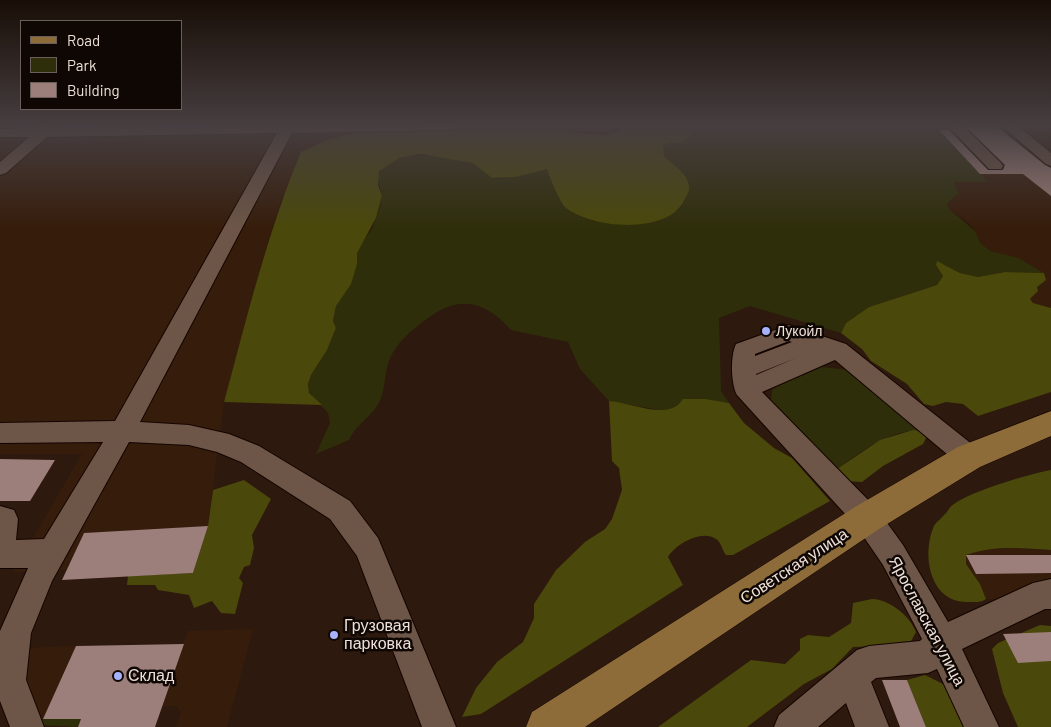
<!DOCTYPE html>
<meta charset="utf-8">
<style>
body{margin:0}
#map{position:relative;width:1051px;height:727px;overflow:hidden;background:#2d190d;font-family:Barlow,sans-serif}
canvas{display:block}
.legend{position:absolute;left:20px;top:20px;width:162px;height:90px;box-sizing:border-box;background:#0f0703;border:1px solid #695e59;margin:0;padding:6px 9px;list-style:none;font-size:15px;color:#efe1d9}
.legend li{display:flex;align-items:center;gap:10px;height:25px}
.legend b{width:25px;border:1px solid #695e59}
</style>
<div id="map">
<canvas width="1051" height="727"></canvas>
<ul class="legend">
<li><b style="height:6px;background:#8d6c39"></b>Road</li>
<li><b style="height:14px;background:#2f2e0a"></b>Park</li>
<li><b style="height:14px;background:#9c7e7a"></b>Building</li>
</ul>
</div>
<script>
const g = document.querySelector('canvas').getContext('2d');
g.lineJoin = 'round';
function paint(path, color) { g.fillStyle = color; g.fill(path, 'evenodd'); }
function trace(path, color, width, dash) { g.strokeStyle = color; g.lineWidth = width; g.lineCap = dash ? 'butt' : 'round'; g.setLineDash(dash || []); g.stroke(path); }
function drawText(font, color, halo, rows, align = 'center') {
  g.font = font + ' Barlow,sans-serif'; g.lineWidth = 5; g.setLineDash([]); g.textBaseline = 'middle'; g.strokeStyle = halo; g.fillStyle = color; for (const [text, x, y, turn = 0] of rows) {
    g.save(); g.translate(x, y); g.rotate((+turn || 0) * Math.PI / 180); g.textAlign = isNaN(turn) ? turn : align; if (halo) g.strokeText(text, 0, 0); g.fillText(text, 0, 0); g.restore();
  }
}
paint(new Path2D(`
 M0,126H614L615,132L367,129L283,195L266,248L224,402L208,526L84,533L66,570L13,572L82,454H0Z
 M935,126H1051V308L1033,303L1030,299L1035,293L1004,255L991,251L981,244L975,231L969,223L950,210L946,204L952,201L957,187L953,182H987Z
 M1009,548L1051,550V599H986L980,584L966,564V555L982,550Z
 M253,629L227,727H176L181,713L176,706H162L188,631Z
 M76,646L43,719L32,720L19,648Z`), '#361d0b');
paint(new Path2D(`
 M660,126H925L939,130L988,182H954L959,193L947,204L950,210L975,231L981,244L991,251L1018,258L1044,273L1005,272L978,277L960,273L943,264L936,265L943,276L937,285L869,307L846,323L841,333L750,306L719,318L721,391L729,403L706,399L679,405L672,410H659L609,401L580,369L568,342L511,330C480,296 454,296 419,325C408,333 397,344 391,356C384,370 386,387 380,401C373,416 356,424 349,440L316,454L330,423L328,413L309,393L308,384L311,375L327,350L336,328L333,321L336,306L357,264V253L359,246L372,229L380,207L382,196L377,176C387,146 450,155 473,163C483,167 486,177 498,179L547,169C549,178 560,202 566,207C590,230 656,230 680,208C683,205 686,198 688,194L682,173L664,156L663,146L670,143H682L691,134V127Z
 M822,367L847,370L922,431C891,428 861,452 837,469L771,402L772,390L780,384Z
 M64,715H83L78,727L38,725L43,719H62Z`), '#2f2e0a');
paint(new Path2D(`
 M619,126L694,128V131L682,143H670L663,146L664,156C673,165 686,172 689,185C690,192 686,197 683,203C664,234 591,229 565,207C560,202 549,177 547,169L515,177L492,178L473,163L421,154L399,158L379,171L378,185L382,196L376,218L357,253V264L351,284L336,306L333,321L336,328L327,350L311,375L308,384L309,393L322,405L224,402C247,318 267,233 301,152L327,140L367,129L556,131L605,135L619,132Z
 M937,261L960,273L978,277L1005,272L1044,273L1046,280L1037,287L1038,291L1030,299L1033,303L1051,308V392L978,416L963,404L946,402L933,406L924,404L907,384L871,361L862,349L841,333L846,323L869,307L937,285L943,276L936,265Z
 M683,399H706L729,403L744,423L774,448L792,458L830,501L733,555H726C722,550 721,542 716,539C701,529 675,545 668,557L683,585L481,714L462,717L476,688L497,662L523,642L534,618V604L556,570L585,542L605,529L612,519L622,490L619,468L612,461L609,401C631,402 669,422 683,399Z
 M913,430L922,431L926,438L923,444L883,466L862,482L845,481L837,469L880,440Z
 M1051,470V550C1023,548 993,545 966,555V564L980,584L986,599C981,603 975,602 968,602C930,603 921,555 934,526C936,522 941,519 944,515C948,512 949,507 954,504C974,490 1026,475 1051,470Z
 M244,480L271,499L252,535L254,548L250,565L244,567L239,578L243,583L235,614L221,613L212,601L194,608L189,595L158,590L155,585H127L128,576L193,573L208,526L213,490Z
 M872,599C889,599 910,616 916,632L909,645L853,647L832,669L804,684L747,727H658L751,660L785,664L800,650V639L808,635L829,637L851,623L853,603Z
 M1040,625L1051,626V727H1018L1003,693L992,649L998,643Z
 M925,675L947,686L975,727H926L907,680Z`), '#4a480a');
paint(new Path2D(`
 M965,126H996L1045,165L1051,168V196L1023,174H980L939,130H949L988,170H1003L1005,165L1002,162Z
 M0,459L55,460L30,501H0Z
 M208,526L193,573L62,580L84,533Z
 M966,555H1051V573L976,574Z
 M1051,632V661L1018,663L1003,634Z
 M184,644L155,727H78L81,719H43L76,646Z
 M882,680H907L926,727H900Z`), '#9c7e7a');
const minor = new Path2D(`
 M42,126H54L55,128L459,126L452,130L292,133L140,422L189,425L229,434L259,446L350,501L378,538L456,727H422L357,556L330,519L241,462L217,452L189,445L129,442L52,581L31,633L26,680L44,727H10L0,701V631L28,568H0V506L14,510L18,519L16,540L44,539L103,442L0,443V423L115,421L277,133L47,137L6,173L0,175V162L29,137H0V129L39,128Z
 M948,126H963L1001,163L1003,166L1001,169H989Z
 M1002,126H1018L1051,153V166L1046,164Z
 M789,325L846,344L978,449L982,457L978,465L969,468L960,465L835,360L762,392L877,509L903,545L948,622L1033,583L1051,579V609H1045L962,649L999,727H964L937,669L928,673L876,678L871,682L889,727H855L846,703L818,727H774L779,715L857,650L869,646L920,641L922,639L883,565L857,527L737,395C731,384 730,356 736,344ZM789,341L792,342L755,356V354ZM796,358L756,375V374Z`);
const major = new Path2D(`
 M1051,411V436L980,467L879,529L585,727H526L532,712L855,507L958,447Z`);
trace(minor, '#140400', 2);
trace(major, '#140400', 1);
paint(minor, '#6d5647');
paint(major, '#8d6c39');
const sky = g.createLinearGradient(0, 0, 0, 228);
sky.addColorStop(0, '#190e07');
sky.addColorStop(0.55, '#463e40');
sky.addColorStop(1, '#463e4000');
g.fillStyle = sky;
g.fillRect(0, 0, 1051, 228);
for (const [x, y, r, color] of [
 [766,331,5,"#a7b1fc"],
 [334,635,5,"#a7b1fc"],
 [118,676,5,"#a7b1fc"]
]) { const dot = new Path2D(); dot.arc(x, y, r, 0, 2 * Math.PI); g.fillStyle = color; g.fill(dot); trace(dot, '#0f0703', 2); }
drawText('14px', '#efe1d9', '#0f0703', [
 ["Лукойл",776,331]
], 'left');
drawText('16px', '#efe1d9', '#0f0703', [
 ["Советская улица",794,566,-33],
 ["Ярославская улица",927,621,62]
]);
drawText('16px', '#efe1d9', '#0f0703', [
 ["Грузовая",344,626],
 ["парковка",344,644],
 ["Склад",128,676]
], 'left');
</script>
